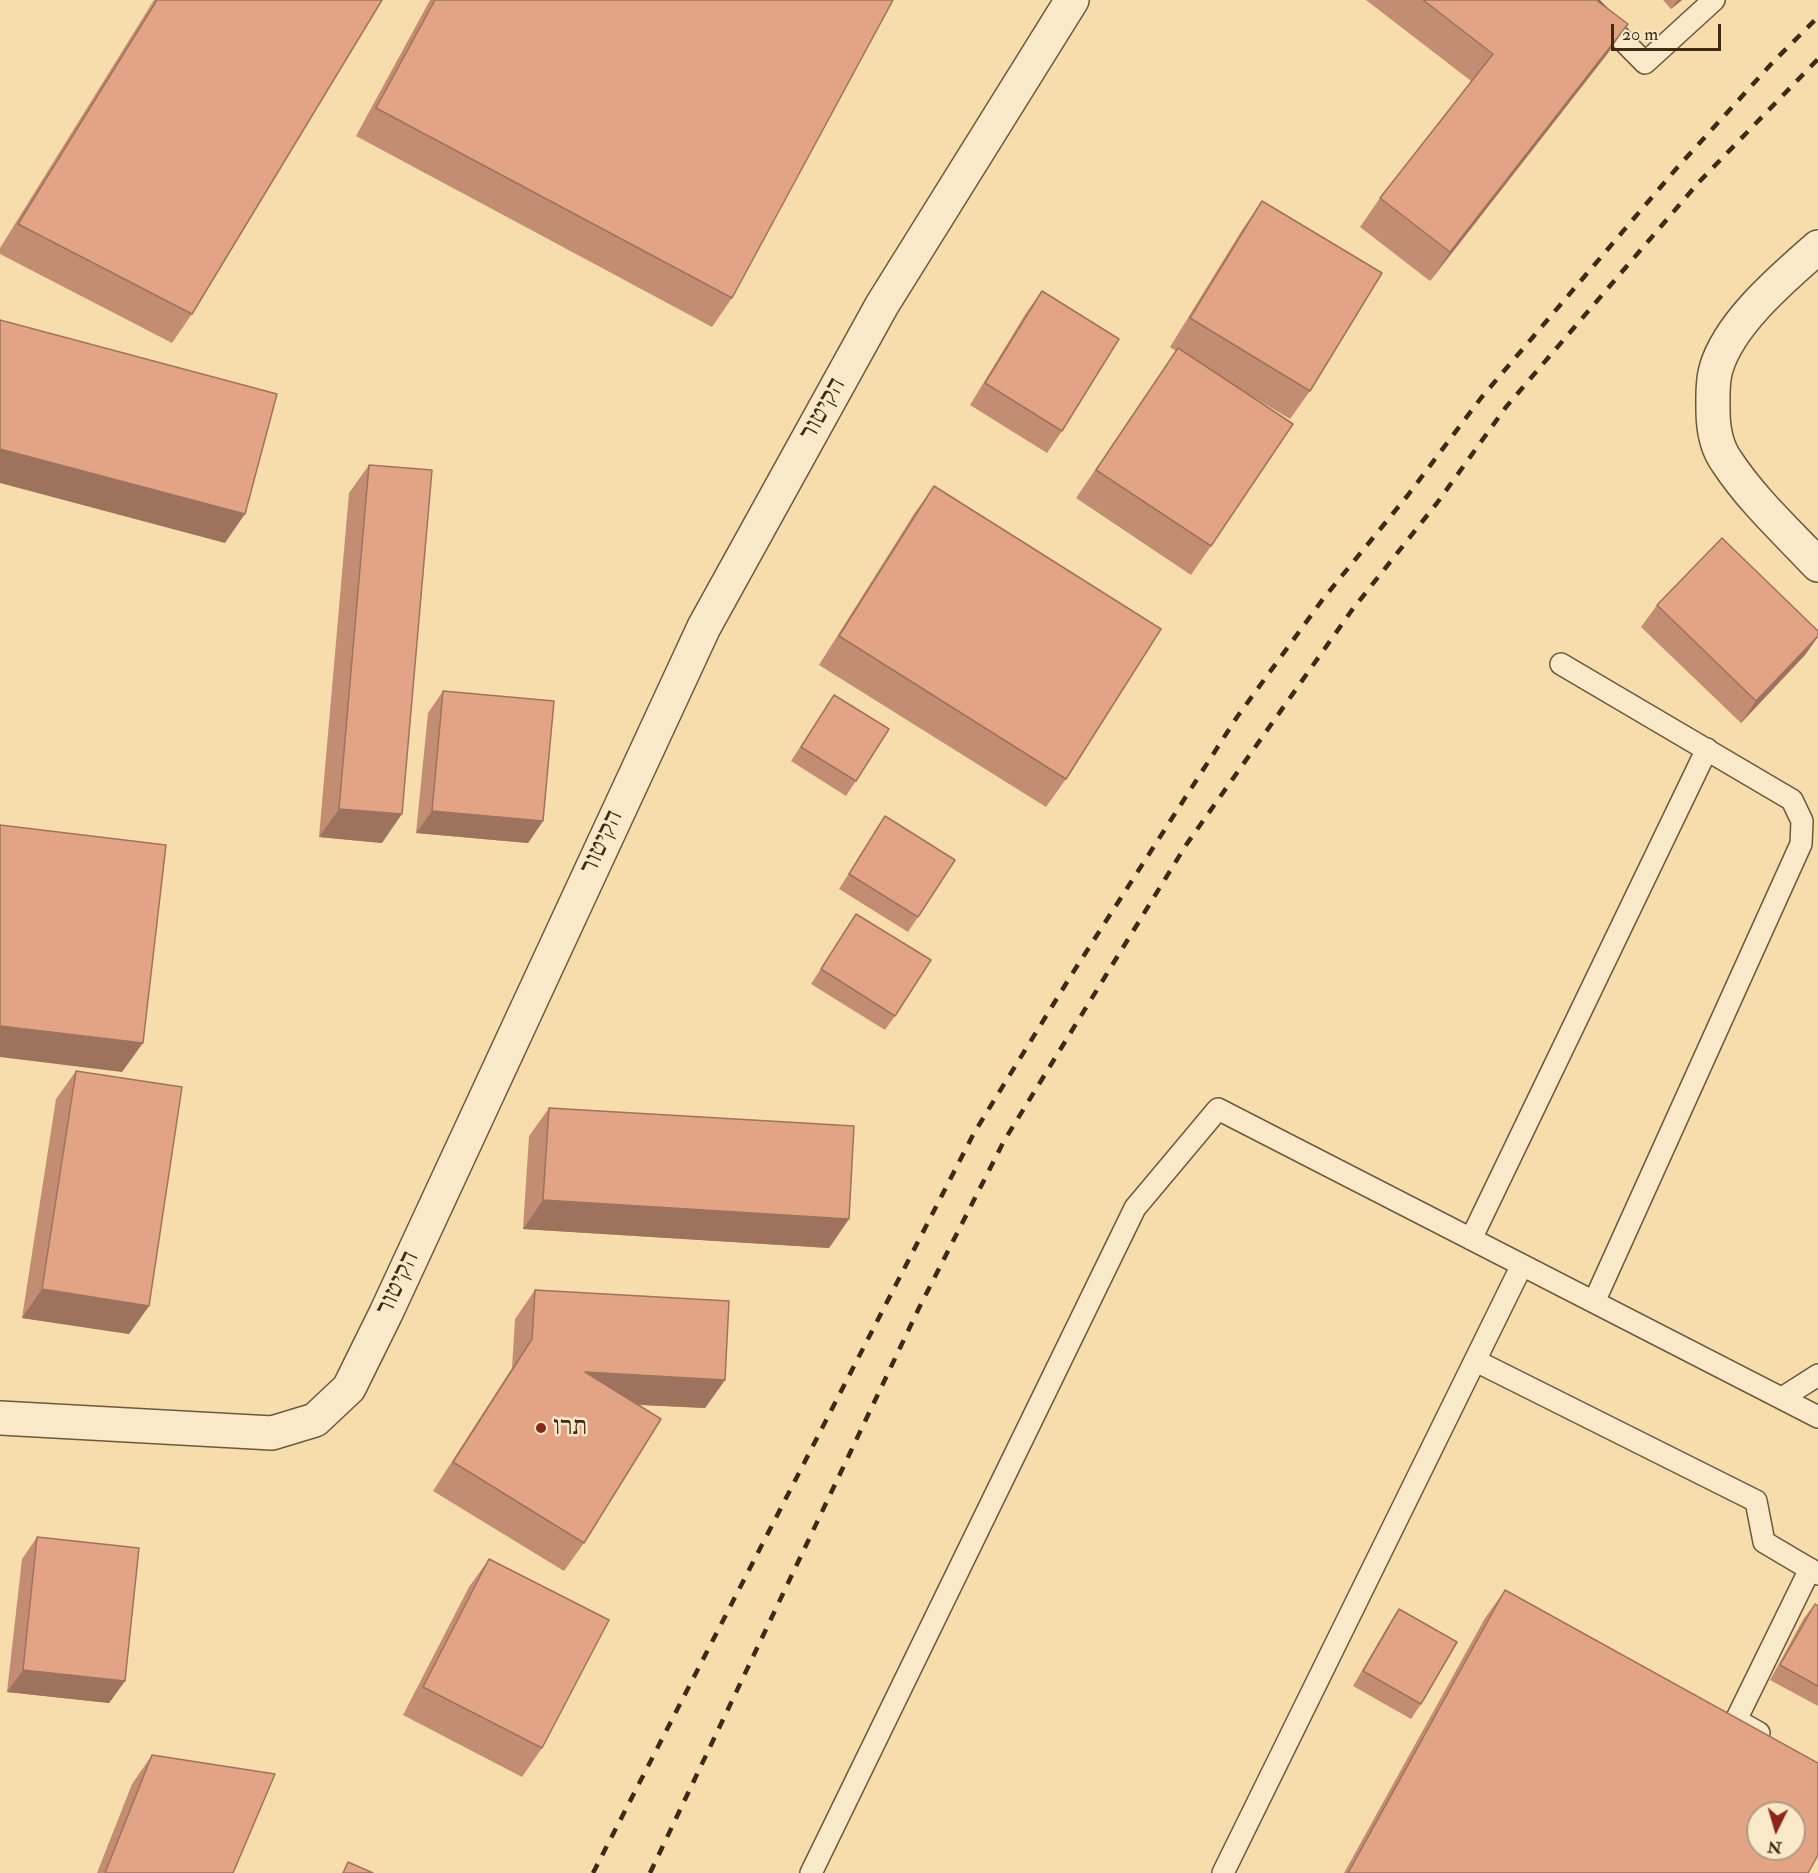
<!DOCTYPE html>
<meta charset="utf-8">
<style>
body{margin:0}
#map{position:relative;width:1818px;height:1873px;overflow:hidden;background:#f8ddac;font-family:"IM FELL Double Pica",serif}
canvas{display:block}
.north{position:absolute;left:1746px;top:1801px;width:60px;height:60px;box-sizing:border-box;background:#fae9c9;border:2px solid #ae9d81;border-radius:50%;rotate:185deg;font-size:16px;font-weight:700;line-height:24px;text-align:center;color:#3d2b16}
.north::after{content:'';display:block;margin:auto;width:21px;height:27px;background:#8f2418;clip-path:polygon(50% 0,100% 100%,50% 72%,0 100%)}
.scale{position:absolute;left:1611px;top:24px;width:110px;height:27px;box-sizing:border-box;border:3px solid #3d2b16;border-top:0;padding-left:8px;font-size:18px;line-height:21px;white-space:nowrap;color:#3d2b16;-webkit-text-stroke:4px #fae9c9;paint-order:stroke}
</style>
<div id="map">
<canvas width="1818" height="1873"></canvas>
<div class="north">N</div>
<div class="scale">20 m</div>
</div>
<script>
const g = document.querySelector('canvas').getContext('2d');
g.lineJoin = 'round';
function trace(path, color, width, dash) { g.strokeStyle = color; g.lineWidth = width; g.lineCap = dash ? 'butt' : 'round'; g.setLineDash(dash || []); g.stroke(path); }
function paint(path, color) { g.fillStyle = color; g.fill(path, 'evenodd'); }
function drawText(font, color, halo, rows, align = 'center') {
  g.font = font + ' "IM FELL Double Pica","Frank Ruhl Libre",serif'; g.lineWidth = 5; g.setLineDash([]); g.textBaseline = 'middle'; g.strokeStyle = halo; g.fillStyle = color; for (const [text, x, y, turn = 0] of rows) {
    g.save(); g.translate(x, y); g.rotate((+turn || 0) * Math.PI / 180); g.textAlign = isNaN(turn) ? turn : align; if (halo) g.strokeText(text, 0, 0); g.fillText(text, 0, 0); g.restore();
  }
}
const lane = new Path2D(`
 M1583,0L1645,63L1714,0
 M1561,664L1792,800L1802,821L1801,844L1594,1302
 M1471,1239L1707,749
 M1476,1361L1756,1501L1764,1542L1818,1574
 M1782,1398L1818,1375
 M1759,1733L1736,1720L1810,1569
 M811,1873L1135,1208L1218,1109L1818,1417
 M1223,1873L1522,1265`);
const street = new Path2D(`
 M1818,247C1783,278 1729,323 1716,369C1712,382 1713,396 1713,410C1713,427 1716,447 1727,462C1752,500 1787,532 1818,565
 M0,1418L272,1433L315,1420L349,1388L386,1313L704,627L882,305L1072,0`);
trace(lane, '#6c583c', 24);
trace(street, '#6c583c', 36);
trace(lane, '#fae9c9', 21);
trace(street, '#fae9c9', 33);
trace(new Path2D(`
 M593,1873L974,1133L1072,974L1237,717L1323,599L1408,495L1481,398L1676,169L1774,61L1818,17
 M650,1873L919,1308L1004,1141L1186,845L1352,610L1437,503L1506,407L1699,182L1818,59`), '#3d2b16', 4.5, [10, 10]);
paint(new Path2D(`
 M154,0H382L192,314L172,343L0,254V248Z
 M430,0H893L732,298L712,327L356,136Z
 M1366,0H1596L1608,53L1430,281L1360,227L1380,198L1471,81Z
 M1663,0H1682L1671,9Z
 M1262,201L1310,391L1290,419L1245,392L1211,546L1191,575L1076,498L1176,351L1170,347L1242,230Z
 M1042,291L1062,431L1047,453L970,405L1026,313Z
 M369,465L382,843L319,837L349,493Z
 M934,486L1066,779L1046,807L819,665L914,514Z
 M1657,605L1818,631V637L1805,655L1741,723L1641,627Z
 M443,691L543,821L528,843L416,833L428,713Z
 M834,695L856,781L846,796L791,761Z
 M885,816L918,917L908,932L839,889Z
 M856,914L895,1016L885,1030L811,984Z
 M76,1071L149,1306L129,1334L22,1318L56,1099Z
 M549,1108L849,1219L829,1248L523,1229L529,1136Z
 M535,1290L725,1380L705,1408L638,1405L584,1543L564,1571L433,1491L512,1368L515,1319Z
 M37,1537L125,1681L109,1703L7,1692L22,1559Z
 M489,1559L542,1748L522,1777L403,1715L469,1587Z
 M1505,1590L1808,1873H1344L1485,1618Z
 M1815,1604L1818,1606V1706L1770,1680L1804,1618Z
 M1399,1609L1421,1704L1411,1719L1353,1686L1389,1624Z
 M152,1755L233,1873H97L132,1784Z`), '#c28d72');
paint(new Path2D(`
 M1678,0H1682L1671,9Z
 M1628,24L1608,53L1430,281L1450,252Z
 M0,449L245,514L225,543L0,483Z
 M1818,636L1805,655L1741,723L1756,701Z
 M339,809L402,814L382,843L319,837Z
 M432,811L543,821L528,843L416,833Z
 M0,1026L143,1043L122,1072L0,1057Z
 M543,1200L849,1219L829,1248L523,1229Z
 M42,1289L149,1306L129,1334L22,1318Z
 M585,1372L725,1380L705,1408L565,1401Z
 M23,1670L125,1681L109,1703L7,1692Z`), '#9e735d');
const building = new Path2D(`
 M157,0H382L192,314L18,224Z
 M435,0H893L732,298L376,108Z
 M1423,0H1596L1628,24L1450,252L1380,198L1493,54Z
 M1262,201L1382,273L1310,391L1190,318Z
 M1042,291L1119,339L1062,431L985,383Z
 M0,320L277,394L245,514L0,449Z
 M1178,348L1293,424L1211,546L1096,470Z
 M369,465L432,470L402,814L339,809Z
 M934,486L1161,629L1066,779L839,636Z
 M1722,538L1818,631V636L1756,701L1657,605Z
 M443,691L554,701L543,821L432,811Z
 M834,695L889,729L856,781L801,747Z
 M885,816L955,860L918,917L849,874Z
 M0,825L166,845L143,1043L0,1026Z
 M856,914L931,960L895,1016L821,969Z
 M76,1071L182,1087L149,1306L42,1289Z
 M549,1108L854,1126L849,1219L543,1200Z
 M535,1290L729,1301L725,1380L585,1372L661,1419L584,1543L453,1462L532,1339Z
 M37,1537L139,1548L125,1681L23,1670Z
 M489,1559L609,1620L542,1748L423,1687Z
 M1505,1590L1818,1763V1855L1808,1873H1348ZM1758,1813H1794V1849H1758Z
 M1815,1604L1818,1606V1686L1780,1665Z
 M1399,1609L1457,1642L1421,1704L1363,1671Z
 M152,1755L275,1774L233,1873H105Z
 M348,1862L373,1873H343Z`);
paint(building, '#e2a485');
trace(building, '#9e735d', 1.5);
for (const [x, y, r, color] of [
 [541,1428,6,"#8f2418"]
]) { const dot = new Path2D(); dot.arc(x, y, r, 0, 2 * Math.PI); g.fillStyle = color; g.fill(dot); trace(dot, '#fae9c9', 2); }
drawText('26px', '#3d2b16', '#fae9c9', [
 ["הקיטור",824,410,-61],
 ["הקיטור",603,843,-65],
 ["הקיטור",399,1284,-65]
]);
drawText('26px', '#3d2b16', '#fae9c9', [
 ["תרו",553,1428]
], 'left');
</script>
